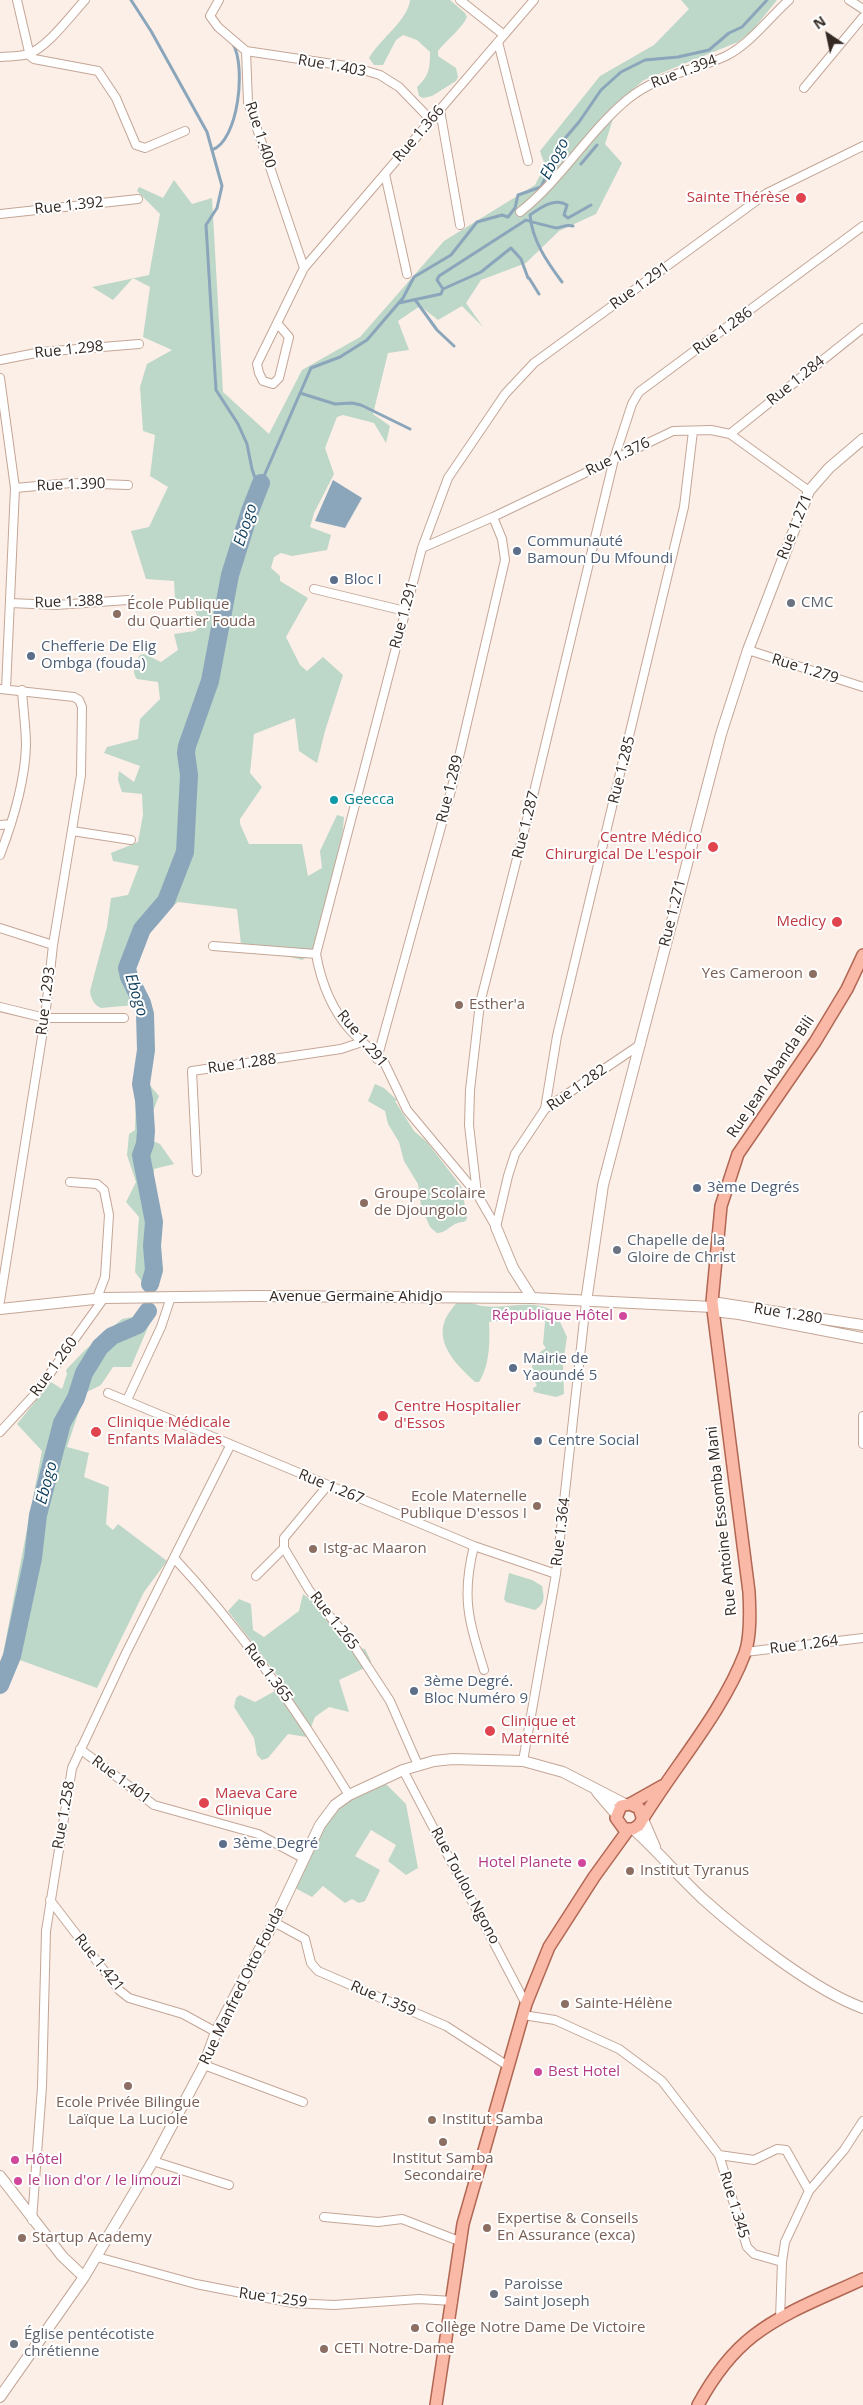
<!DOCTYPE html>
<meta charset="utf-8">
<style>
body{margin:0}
#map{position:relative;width:863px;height:2405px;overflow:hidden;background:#fcefe8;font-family:"Open Sans",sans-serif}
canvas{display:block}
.north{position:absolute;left:803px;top:10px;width:50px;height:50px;-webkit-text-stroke:4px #fff;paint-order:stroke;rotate:326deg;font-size:14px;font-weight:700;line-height:20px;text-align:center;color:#352923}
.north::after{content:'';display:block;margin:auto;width:18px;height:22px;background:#352923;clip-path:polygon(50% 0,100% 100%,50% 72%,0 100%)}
</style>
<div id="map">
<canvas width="863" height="2405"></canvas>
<div class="north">N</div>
</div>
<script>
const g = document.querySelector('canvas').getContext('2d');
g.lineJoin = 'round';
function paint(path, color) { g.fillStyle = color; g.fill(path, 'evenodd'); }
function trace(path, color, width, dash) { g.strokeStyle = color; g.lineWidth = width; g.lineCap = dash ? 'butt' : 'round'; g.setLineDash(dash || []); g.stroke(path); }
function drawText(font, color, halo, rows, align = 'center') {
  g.font = font + ' "Open Sans",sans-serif'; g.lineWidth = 4; g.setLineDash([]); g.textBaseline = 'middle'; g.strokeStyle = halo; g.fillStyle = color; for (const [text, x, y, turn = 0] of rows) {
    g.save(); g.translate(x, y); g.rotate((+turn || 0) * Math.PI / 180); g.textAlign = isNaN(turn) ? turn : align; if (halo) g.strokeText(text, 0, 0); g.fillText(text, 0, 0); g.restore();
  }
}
paint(new Path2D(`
 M410,0H450L465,13L467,17C461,30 447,39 438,51V56L456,68L458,77L456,81L432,96L423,98L419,96L417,87C429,76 430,69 430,52L417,40L403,35L396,40L383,65H374L369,58C380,39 408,20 410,0Z
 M681,0H777L753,30L738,42L644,80L612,107L613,119L605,144L622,163L596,214L559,231L526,263L481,280L466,303L483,327L462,306L438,320L420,306L398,321L409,350L388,353L373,414L390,426L386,443L374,423L343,415L337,417L325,448L334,474L314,513L310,527L331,535L327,550L292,556L281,553L274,557L271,568L280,576V581L308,598L286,637L300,665L307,671L323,657L343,675L325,731L317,763L299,751L295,718L254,734L250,773L262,787L240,819V824L249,844H302L308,876L322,868L320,851L337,815L344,817L343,830L320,935L314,953L302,960L241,944L237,909L178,902L156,919L131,968L149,1010L152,1031L146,1081L159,1096L149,1121L153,1141L160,1144L174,1164L154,1169V1229L158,1260L143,1283L135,1272L139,1217L126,1202L136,1182L127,1155L129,1134L135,1130L139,1018L134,1005L101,1008C94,1005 91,999 90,991L107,927L111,898L128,895L139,866L113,861L111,853L138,842L143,815L142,794L122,792L118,780L119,771L134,782L140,766L104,753L107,747L138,739L140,719L160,699L158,682L137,679C131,672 135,662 140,655L144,654L161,662L178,650L174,634L195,631L198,628C198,607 193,607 175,599L174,581L146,579L131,531L149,527L168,487L150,476L155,435L143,431L140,387L147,364L172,350L143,337L150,287L133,278L113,300L92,287L149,275L160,214L137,191L139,187L163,198L174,180L192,204L212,198L223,392L269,434L302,370L360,337L444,241L535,185L545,166L540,151L600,76L654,45L689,9Z
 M375,1084L384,1088L397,1100L395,1101L414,1131L427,1142L457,1181L462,1188L467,1219L464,1222C451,1222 448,1233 437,1233L430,1227L421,1206L418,1184L404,1161L399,1142L388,1124L385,1111L368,1101Z
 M459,1300C467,1301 473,1304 482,1306C505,1310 535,1297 556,1313L567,1337L563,1363L564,1394L556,1397L534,1392L533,1388L537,1386C529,1369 530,1358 546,1348L543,1344L545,1322L533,1318L489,1322C490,1341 490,1365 479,1382H475C459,1367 435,1345 445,1320C448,1313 454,1306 459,1300Z
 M154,1313L131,1367H113L101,1385L85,1393L67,1447L89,1453L84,1477L109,1487L106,1524L113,1530L118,1524L167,1561L144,1592L97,1688L3,1654L42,1451L17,1424L51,1382L62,1389L67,1374L66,1370L85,1350L122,1319Z
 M509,1573L532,1580L542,1586C544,1597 546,1603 535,1610L506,1602L504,1599Z
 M303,1594L342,1623L352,1647L365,1649L371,1661V1665L339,1680L349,1712L329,1707L315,1717L307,1737L288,1734L268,1758L262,1760L257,1755L254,1738L234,1707L236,1698L240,1695L255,1702L275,1691L280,1679L228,1611L239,1599L251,1604L253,1630L264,1637L299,1611Z
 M386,1784L406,1804L418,1868L406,1875L388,1861L396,1845L371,1830L355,1856L380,1870L365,1901L359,1903L352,1899L345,1903L323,1886L312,1897L295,1888L327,1818L345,1802Z`), '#bdd7c8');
paint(new Path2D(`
 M333,480L362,498L345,528L315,521Z`), '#8ba6bb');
trace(new Path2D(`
 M131,0L151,31L207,132L222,186L217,208L206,225L216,390L238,424L247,444L252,469L255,478L261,483L311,368L340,357L367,340L403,298L414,277L451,255L477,222L502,215L508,217L515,208L518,195L541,187L561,143L579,122L601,90L621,72L645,60L678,57L709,50L729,33L742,27L767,0
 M212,150C239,140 246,66 233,44
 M581,164L597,145
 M529,278L539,294
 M562,282C547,262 532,240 530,215C540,208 555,197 567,205L564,215L568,218L591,205
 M443,289L437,280L439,276L526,220C528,221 555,228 557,228C563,227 567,224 573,226
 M416,301L437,330L454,346
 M399,303L441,294L443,289L481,272L511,248L521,259L528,278
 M300,393L335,404L352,403L361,405L410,429`), '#8ba6bb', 3);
trace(new Path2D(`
 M150,1284L154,1270L152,1246L154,1222L141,1155L145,1144L146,1131L144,1100L141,1084L146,1050L145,1014L142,1003L129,977L127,968L142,929L166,901L185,852L189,775L186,753L187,746L210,681L230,575L250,511L261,483
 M0,1685L12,1656L33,1558L38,1515L62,1423L76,1398L84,1373L100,1347L112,1336L138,1325L148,1311`), '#8ba6bb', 18);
const street = new Path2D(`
 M17,0L30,56L34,59L98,71L116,98L136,145L145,148L185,131
 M219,0L210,16L218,27L246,51L248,102L304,268
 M460,0L504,35
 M849,0L863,9
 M498,42L528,161
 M246,51L353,67L380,75L399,87L431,120
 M0,57C9,56 19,57 28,54C47,48 71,15 85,0
 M804,88L863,17
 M440,110L460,225
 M385,174L407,274
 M520,212C562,179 588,132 628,99C657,75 694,71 726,56C750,44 769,18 789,0
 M0,214L138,199
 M277,323L289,337L279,378L273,384L263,381L259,373L257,364L304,268L534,0
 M0,360L41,352L139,344
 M0,378L15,488L6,689
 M730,434L863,328
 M15,488L71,483L128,485
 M422,548L493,517L673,431L711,430L730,434L809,491
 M314,589L405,611
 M10,603L56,605L128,600
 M748,650L863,687
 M0,689L74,697L79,700L82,707L81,775L53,945L45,1018L0,1301
 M0,825L11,824
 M72,831L131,840
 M0,855C13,821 25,782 26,745C26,727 23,709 22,690
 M0,928L53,945
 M213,946L316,954
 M0,1007L45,1018H124
 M377,1059L452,787L505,560L502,539L493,517
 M545,1109L557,1036L684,507L693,431
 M197,1172L192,1071L341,1049L362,1042
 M70,1182L97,1184L104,1190L109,1215L105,1277L97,1298
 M477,1194L469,1125L470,1090L480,1003L533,796L614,459L632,404L639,392L863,226
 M496,1227L477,1194L407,1110L384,1062L377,1059C371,1047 360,1041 351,1031C332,1010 321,982 316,954L422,548L448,478L505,394L534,363L767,193L863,146
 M496,1227L508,1176L515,1154L545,1109L641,1044
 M108,1393L474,1546L556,1574
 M127,1400L161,1327L171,1297
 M863,1416V1444
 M0,1432L36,1393L104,1298
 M328,1485L284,1538V1548L309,1590L356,1649L390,1701L418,1765
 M474,1546C461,1598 469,1621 484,1670
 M175,1559C242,1631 298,1711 349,1795
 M256,1576L284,1548
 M745,1652L863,1638
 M80,1749L154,1805L258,1834L303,1858
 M523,1761L556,1574L586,1302
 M403,1770L526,2004
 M50,1900L119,1990L129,1998L183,2014L216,2032
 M274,1922L305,1939L311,1963L318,1971L446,2026L508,2066
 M523,2015L555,2020L619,2049L662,2081L719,2155L754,2160L777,2149L786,2150L809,2191
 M204,2065L303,2102
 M719,2155L747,2247L754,2254L782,2262
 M153,2161L229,2185
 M324,2217L378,2222L402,2219L459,2241
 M32,2220L42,2087L46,1931L72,1768L126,1653L230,1446
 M97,2257L196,2284L293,2303L334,2305L419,2299L453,2301
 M780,2319L782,2262L785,2242L809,2191L844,2150L863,2121`);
const secondary = new Path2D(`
 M496,1227L513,1268L532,1298
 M586,1302L603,1185L721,734L748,650L809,491L829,468L863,439
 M712,1302L863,1325
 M0,1309L104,1298L255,1296L532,1298L713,1307
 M713,1311L739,1314L863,1338
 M597,1792L616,1814
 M642,1817L655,1847
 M633,1829C658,1851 678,1876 703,1899C742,1934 815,1991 863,2008
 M0,2176L62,2256L84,2277
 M0,2397L84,2277L153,2161L204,2065L216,2032L274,1922L320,1825L335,1805L349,1795L403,1770L434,1761L453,1759L523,1761L563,1772L625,1804`);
const primary = new Path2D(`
 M630,1804L662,1786
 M642,1817L639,1808L630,1804L621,1806L616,1818L624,1829H633L639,1825C672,1769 722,1714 745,1653C751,1636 750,1611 749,1592L712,1302L721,1206L738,1154L815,1042L847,989L863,955
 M436,2405L463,2224L526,2004L549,1947L594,1877L628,1830
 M698,2405C712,2379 730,2354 753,2336C785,2311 827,2296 863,2279`);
trace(street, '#c4a696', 10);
trace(secondary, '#c4a696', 12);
trace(primary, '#b26753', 14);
trace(street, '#fff', 8);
trace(secondary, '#fff', 10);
trace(primary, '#fab8a7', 11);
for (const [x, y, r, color] of [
 [801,198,6,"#e0444e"],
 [517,551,5,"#5c6f8a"],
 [334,580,5,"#5c6f8a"],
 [791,603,5,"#6b7280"],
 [117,614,5,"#8d6e63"],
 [31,656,5,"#5c6f8a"],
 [334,800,5,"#0f9aa8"],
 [713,847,6,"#e0444e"],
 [837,922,6,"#e0444e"],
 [813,974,5,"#8d6e63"],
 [459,1005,5,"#8d6e63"],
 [697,1188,5,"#5c6f8a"],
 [364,1203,5,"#8d6e63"],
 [617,1250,5,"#6b7280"],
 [623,1316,5,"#d1479c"],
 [513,1368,5,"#5c6f8a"],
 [383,1416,6,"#e0444e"],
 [96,1432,6,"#e0444e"],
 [538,1441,5,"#5c6f8a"],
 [537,1506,5,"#8d6e63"],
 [313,1549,5,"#8d6e63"],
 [414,1691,5,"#5c6f8a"],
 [490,1731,6,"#e0444e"],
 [204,1803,6,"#e0444e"],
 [223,1844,5,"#5c6f8a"],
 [582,1863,5,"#d1479c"],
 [630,1871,5,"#8d6e63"],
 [565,2004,5,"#8d6e63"],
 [538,2072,5,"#d1479c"],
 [128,2086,5,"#8d6e63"],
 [432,2120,5,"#8d6e63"],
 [443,2142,5,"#8d6e63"],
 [15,2160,5,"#d1479c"],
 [18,2181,5,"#d1479c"],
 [487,2228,5,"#8d6e63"],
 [22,2238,5,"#8d6e63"],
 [494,2294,5,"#6b7280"],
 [415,2328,5,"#8d6e63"],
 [14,2344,5,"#6b7280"],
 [324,2349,5,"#8d6e63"]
]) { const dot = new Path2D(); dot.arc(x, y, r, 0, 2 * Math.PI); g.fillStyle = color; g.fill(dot); trace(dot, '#fff', 2); }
drawText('15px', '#352923', '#fff', [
 ["Rue 1.403",332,66,10],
 ["Rue 1.394",684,72,-21],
 ["Rue 1.366",419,134,-49],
 ["Rue 1.400",260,135,72],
 ["Rue 1.392",69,206,-6],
 ["Rue 1.291",640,286,-36],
 ["Rue 1.286",723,331,-36],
 ["Rue 1.298",69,350,-6],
 ["Rue 1.284",796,381,-39],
 ["Rue 1.376",618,457,-26],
 ["Rue 1.390",71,485,-2],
 ["Rue 1.271",795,527,-68],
 ["Rue 1.388",69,602,-2],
 ["Rue 1.291",404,615,-75],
 ["Rue 1.279",805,669,17],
 ["Rue 1.285",622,770,-76],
 ["Rue 1.289",450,789,-76],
 ["Rue 1.287",526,825,-76],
 ["Rue 1.271",673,913,-76],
 ["Rue 1.293",46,1001,-83],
 ["Rue 1.291",362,1039,50],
 ["Rue 1.288",242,1064,-8],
 ["Rue Jean Abanda Bili",771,1077,-56],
 ["Rue 1.282",577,1088,-35],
 ["Avenue Germaine Ahidjo",356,1297],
 ["Rue 1.280",788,1314,9],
 ["Rue 1.260",54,1367,-54],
 ["Rue 1.267",331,1487,22],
 ["Rue Antoine Essomba Mani",722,1521,-96],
 ["Rue 1.364",561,1532,-83],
 ["Rue 1.265",334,1621,52],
 ["Rue 1.264",804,1645,-7],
 ["Rue 1.365",268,1673,53],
 ["Rue 1.401",121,1780,37],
 ["Rue 1.258",64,1815,-80],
 ["Rue Toulou Ngono",465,1886,62],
 ["Rue 1.421",99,1963,51],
 ["Rue Manfred Otto Fouda",242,1986,-64],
 ["Rue 1.359",383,1999,23],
 ["Rue 1.345",734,2205,73],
 ["Rue 1.259",273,2298,8]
]);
drawText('15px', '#be3a42', '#fff', [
 ["Sainte Thérèse",790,198,"right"],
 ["Centre Médico",702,838,"right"],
 ["Chirurgical De L'espoir",702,855,"right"],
 ["Medicy",826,922,"right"],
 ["Centre Hospitalier",394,1407],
 ["d'Essos",394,1424],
 ["Clinique Médicale",107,1423],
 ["Enfants Malades",107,1440],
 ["Clinique et",501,1722],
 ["Maternité",501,1739],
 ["Maeva Care",215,1794],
 ["Clinique",215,1811]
], 'left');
drawText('15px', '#4e5e75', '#fff', [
 ["Communauté",527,542],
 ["Bamoun Du Mfoundi",527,559],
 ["Bloc I",344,580],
 ["Chefferie De Elig",41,647],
 ["Ombga (fouda)",41,664],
 ["3ème Degrés",707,1188],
 ["Mairie de",523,1359],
 ["Yaoundé 5",523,1376],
 ["Centre Social",548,1441],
 ["3ème Degré.",424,1682],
 ["Bloc Numéro 9",424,1699],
 ["3ème Degré",233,1844]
], 'left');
drawText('15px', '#5b616d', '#fff', [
 ["CMC",801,603],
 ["Chapelle de la",627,1241],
 ["Gloire de Christ",627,1258],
 ["Paroisse",504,2285],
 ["Saint Joseph",504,2302],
 ["Église pentécotiste",24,2335],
 ["chrétienne",24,2352]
], 'left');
drawText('15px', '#785e54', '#fff', [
 ["École Publique",127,605],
 ["du Quartier Fouda",127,622],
 ["Yes Cameroon",803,974,"right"],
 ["Esther'a",469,1005],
 ["Groupe Scolaire",374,1194],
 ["de Djoungolo",374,1211],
 ["Ecole Maternelle",527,1497,"right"],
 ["Publique D'essos I",527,1514,"right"],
 ["Istg-ac Maaron",323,1549],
 ["Institut Tyranus",640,1871],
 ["Sainte-Hélène",575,2004],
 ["Ecole Privée Bilingue",128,2103,"center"],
 ["Laïque La Luciole",128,2120,"center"],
 ["Institut Samba",442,2120],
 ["Institut Samba",443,2159,"center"],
 ["Secondaire",443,2176,"center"],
 ["Expertise & Conseils",497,2219],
 ["En Assurance (exca)",497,2236],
 ["Startup Academy",32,2238],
 ["Collège Notre Dame De Victoire",425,2328],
 ["CETI Notre-Dame",334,2349]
], 'left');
drawText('15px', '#0d838f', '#fff', [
 ["Geecca",344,800]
], 'left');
drawText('15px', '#b23c85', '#fff', [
 ["République Hôtel",613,1316,"right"],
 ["Hotel Planete",572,1863,"right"],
 ["Best Hotel",548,2072],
 ["Hôtel",25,2160],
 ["le lion d'or / le limouzi",28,2181]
], 'left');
drawText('italic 16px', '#0e3e5c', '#fff', [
 ["Ebogo",555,159,-63],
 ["Ebogo",246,525,-72],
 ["Ebogo",136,995,73],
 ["Ebogo",47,1483,-75]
]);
</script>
